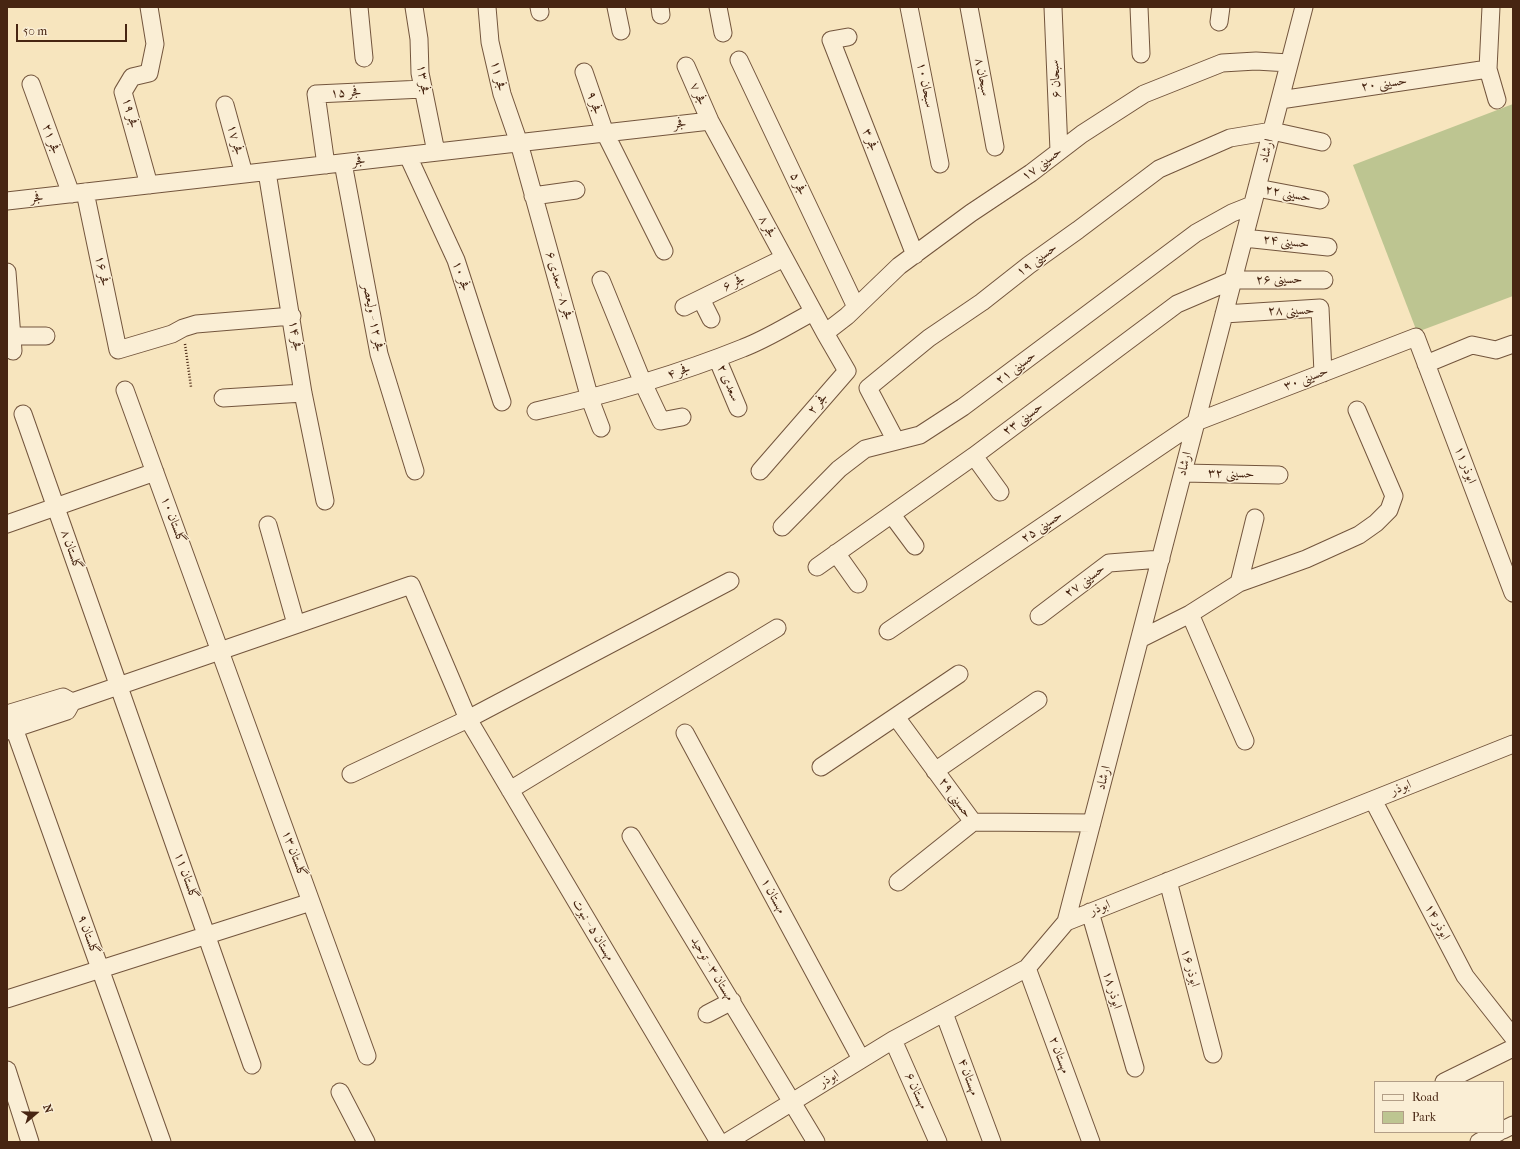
<!DOCTYPE html>
<meta charset="utf-8">
<style>
body{margin:0}
#map{position:relative;width:1520px;height:1149px;overflow:hidden;background:#f7e5be;font-family:"IM FELL French Canon",serif}
canvas{display:block}
.frame{position:absolute;inset:0;border:8px solid #472512;pointer-events:none}
.legend{position:absolute;left:1374px;top:1081px;width:130px;height:52px;box-sizing:border-box;background:#faeed5;border:1px solid #b29e87;margin:0;padding:5px 7px;list-style:none;font-size:12px;color:#472512}
.legend li{display:flex;align-items:center;gap:8px;height:20px}
.legend b{width:20px;border:1px solid #b29e87}
.north{position:absolute;left:16px;top:1093px;width:40px;height:40px;-webkit-text-stroke:3px #faeed5;paint-order:stroke;rotate:70deg;font-size:11px;font-weight:700;line-height:16px;text-align:center;color:#472512}
.north::after{content:'';display:block;margin:auto;width:14px;height:18px;background:#472512;clip-path:polygon(50% 0,100% 100%,50% 72%,0 100%)}
.scale{position:absolute;left:16px;top:24px;width:111px;height:18px;box-sizing:border-box;border:2px solid #472512;border-top:0;padding-left:5px;font-size:12px;line-height:14px;white-space:nowrap;color:#472512;-webkit-text-stroke:3px #faeed5;paint-order:stroke}
</style>
<div id="map">
<canvas width="1520" height="1149"></canvas>
<div class="frame"></div>
<ul class="legend">
<li><b style="height:5px;background:#faeed5"></b>Road</li>
<li><b style="height:11px;background:#bdc591"></b>Park</li>
</ul>
<div class="north">N</div>
<div class="scale">50 m</div>
</div>
<script>
const g = document.querySelector('canvas').getContext('2d');
g.lineJoin = 'round';
function paint(path, color) { g.fillStyle = color; g.fill(path, 'evenodd'); }
function trace(path, color, width, dash) { g.strokeStyle = color; g.lineWidth = width; g.lineCap = dash ? 'butt' : 'round'; g.setLineDash(dash || []); g.stroke(path); }
function drawText(font, color, halo, rows, align = 'center') {
  g.font = font + ' "IM FELL French Canon",Amiri,serif'; g.lineWidth = 3; g.setLineDash([]); g.textBaseline = 'middle'; g.strokeStyle = halo; g.fillStyle = color; for (const [text, x, y, turn = 0] of rows) {
    g.save(); g.translate(x, y); g.rotate((+turn || 0) * Math.PI / 180); g.textAlign = isNaN(turn) ? turn : align; if (halo) g.strokeText(text, 0, 0); g.fillText(text, 0, 0); g.restore();
  }
}
paint(new Path2D(`
 M1513,104V296L1417,332L1353,165Z`), '#bdc591');
const minor = new Path2D(`
 M359,7L364,58
 M414,7L419,39L420,73L436,152
 M487,7L490,42L502,94L519,143L590,399L601,428
 M539,7L540,12
 M616,7L621,31
 M660,7L661,15
 M718,7L723,33
 M909,7L940,164
 M969,7L995,147
 M1053,7L1059,151
 M1139,7L1141,54
 M1491,7L1488,69L1497,100
 M1219,22L1221,7
 M848,37L831,40L915,255
 M739,60L856,307
 M686,66L710,121L825,333L847,371L760,471
 M584,72L605,133L664,251
 M31,84L71,194
 M1280,100L1488,69
 M225,105L244,174
 M408,156L456,260L502,402
 M343,163L379,354L415,471
 M326,165L316,94L423,89
 M267,172L303,393L325,501
 M149,185L123,92L132,77L149,73L155,44L149,7
 M1257,188L1320,200
 M85,192L118,350L172,334L183,328L196,324L292,316
 M533,196L576,190
 M7,201L710,121
 M1244,238L1328,247
 M7,272L13,351
 M601,280L643,383L661,421L682,417
 M701,299L711,319
 M684,307L784,258
 M1224,314L1320,308L1323,373
 M825,333L847,316L899,266L971,213L1031,173L1082,134L1144,94L1222,63L1256,61L1289,63
 M12,336H46
 M717,358L738,408
 M1426,364L1472,345L1496,350L1513,344
 M125,390L367,1056
 M223,398L303,393
 M536,411C606,395 676,375 743,348C767,339 790,324 813,312
 M23,414L252,1065
 M896,441L868,388L929,338L982,302L1029,265L1078,230L1159,169L1230,138L1272,131L1322,142
 M974,456L1000,492
 M1183,473L1279,475
 M892,515L915,546
 M7,524L155,472
 M268,525L296,624
 M782,527L839,469L865,449L920,435L963,407L1196,233L1232,213L1252,205
 M836,553L858,584
 M817,567L974,456L1177,304L1233,280H1324
 M1239,583L1255,518
 M1190,614L1245,741
 M1039,616L1109,563L1161,559
 M888,631L1196,422L1416,337L1513,593
 M1140,639L1190,614L1239,583L1306,559L1359,535L1376,523L1389,510L1394,496L1357,410
 M7,714L63,697L72,702
 M896,717L973,822L1092,823
 M14,728L162,1142
 M7,731L67,711L72,702L411,585L468,719L719,1142
 M685,733L861,1059
 M821,767L959,674
 M935,771L1038,700
 M351,774L468,719L730,581
 M510,790L777,628
 M1373,800L1465,976L1513,1037
 M631,836L816,1142
 M1168,881L1213,1054
 M898,882L973,822
 M1090,912L1135,1068
 M1066,922L1304,7
 M1027,968L1091,1142
 M7,999L311,902
 M944,1013L992,1142
 M707,1014L732,1001
 M893,1040L938,1142
 M7,1070L30,1142
 M1444,1082L1513,1048
 M340,1092L366,1142
 M1503,1130L1513,1125
 M727,1142L893,1040L1027,968L1066,922L1513,744
 M1479,1142L1499,1132`);
trace(minor, '#73553d', 19);
trace(new Path2D(`
 M185,344L191,387`), '#472512', 2.5, [1, 2]);
trace(minor, '#faeed5', 17);
drawText('13px', '#472512', '#faeed5', [
 ["فجر ۱۱",498,76,77],
 ["سبحان ۸",982,77,79],
 ["سبحان ۶",1056,79,-93],
 ["فجر ۱۳",423,80,82],
 ["حسینی ۲۰",1384,84,-8],
 ["سبحان ۱۰",925,85,79],
 ["فجر ۱۵",346,93,-3],
 ["فجر ۷",698,94,66],
 ["فجر ۹",594,103,71],
 ["فجر ۱۹",130,113,75],
 ["فجر",680,124,-7],
 ["فجر ۲۱",51,139,70],
 ["فجر ۱۷",235,140,75],
 ["فجر ۳",870,140,69],
 ["ارشاد",1267,151,-75],
 ["فجر",359,161,-6],
 ["حسینی ۱۷",1042,164,-37],
 ["فجر ۵",798,184,65],
 ["حسینی ۲۲",1288,194,11],
 ["فجر",37,198,-6],
 ["فجر ۸",767,227,62],
 ["حسینی ۲۴",1286,242,6],
 ["حسینی ۱۹",1037,260,-36],
 ["فجر ۱۶",102,271,78],
 ["فجر ۱۰",461,276,71],
 ["حسینی ۲۶",1279,280],
 ["فجر ۶",734,283,-26],
 ["فجر ۸ - سعدی ۶",559,286,74],
 ["حسینی ۲۸",1291,311,-1],
 ["فجر ۱۲ - ولیعصر",373,318,79],
 ["فجر ۱۴",295,336,81],
 ["حسینی ۲۱",1016,368,-37],
 ["فجر ۴",679,372,-19],
 ["حسینی ۳۰",1306,379,-21],
 ["سعدی ۲",728,383,67],
 ["فجر ۲",818,404,-49],
 ["حسینی ۲۳",1023,419,-37],
 ["ارشاد",1185,464,-75],
 ["ابوذر ۱۱",1465,465,69],
 ["حسینی ۳۲",1231,474,1],
 ["گلستان ۱۰",173,520,70],
 ["حسینی ۲۵",1042,527,-34],
 ["گلستان ۸",71,550,71],
 ["حسینی ۲۷",1085,581,-37],
 ["ارشاد",1104,778,-75],
 ["ابوذر",1401,788,-22],
 ["حسینی ۲۹",955,798,54],
 ["گلستان ۱۳",294,854,70],
 ["گلستان ۱۱",186,876,71],
 ["مهستان ۱",773,896,62],
 ["ابوذر",1100,908,-22],
 ["ابوذر ۱۴",1437,922,62],
 ["مهستان ۵ - نبوت",593,930,59],
 ["گلستان ۹",88,935,70],
 ["ابوذر ۱۶",1190,968,75],
 ["مهستان ۳ - توحید",712,969,59],
 ["ابوذر ۱۸",1112,990,74],
 ["مهستان ۲",1059,1055,70],
 ["مهستان ۴",968,1077,70],
 ["ابوذر",829,1079,-32],
 ["مهستان ۶",916,1091,66]
]);
</script>
